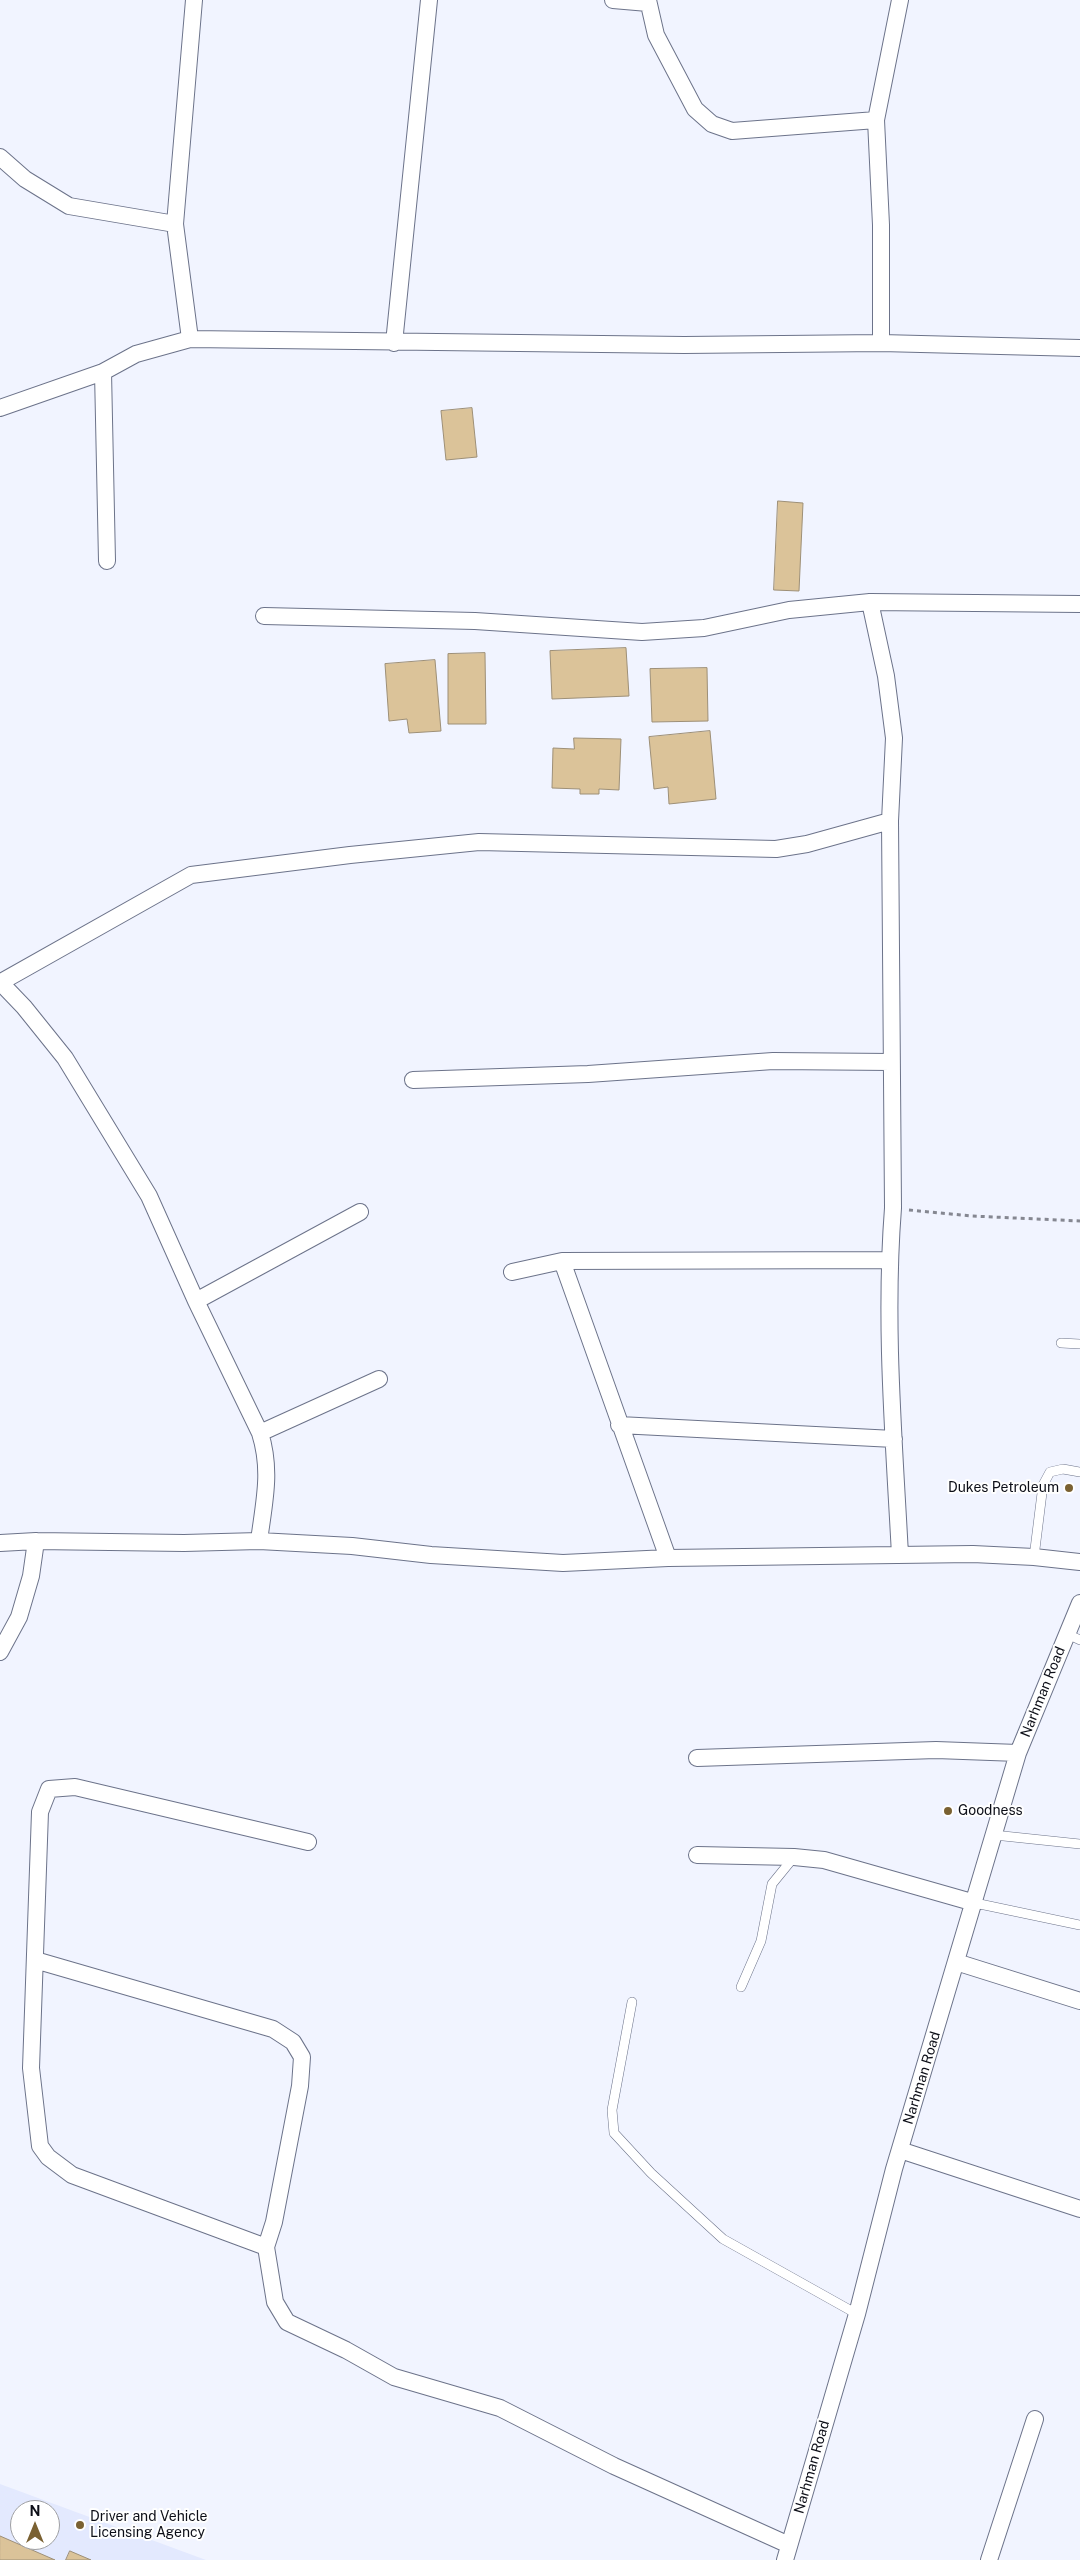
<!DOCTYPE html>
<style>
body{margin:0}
#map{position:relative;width:1080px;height:2560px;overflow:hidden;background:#f1f4ff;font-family:"Public Sans",sans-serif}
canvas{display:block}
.north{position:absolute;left:10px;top:2500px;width:50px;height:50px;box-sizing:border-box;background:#fff;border:1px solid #9e9fa2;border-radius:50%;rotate:0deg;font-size:14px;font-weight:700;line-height:20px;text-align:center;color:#0c0e17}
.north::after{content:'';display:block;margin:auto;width:18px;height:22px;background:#7a6132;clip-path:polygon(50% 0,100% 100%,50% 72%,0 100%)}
</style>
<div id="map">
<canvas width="1080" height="2560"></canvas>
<div class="north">N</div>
</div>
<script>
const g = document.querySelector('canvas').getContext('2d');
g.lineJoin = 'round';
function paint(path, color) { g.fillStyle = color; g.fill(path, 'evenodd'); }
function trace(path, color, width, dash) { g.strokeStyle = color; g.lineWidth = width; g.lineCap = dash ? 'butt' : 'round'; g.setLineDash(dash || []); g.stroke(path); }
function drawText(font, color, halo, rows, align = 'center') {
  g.font = font + ' "Public Sans",sans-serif'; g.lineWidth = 4; g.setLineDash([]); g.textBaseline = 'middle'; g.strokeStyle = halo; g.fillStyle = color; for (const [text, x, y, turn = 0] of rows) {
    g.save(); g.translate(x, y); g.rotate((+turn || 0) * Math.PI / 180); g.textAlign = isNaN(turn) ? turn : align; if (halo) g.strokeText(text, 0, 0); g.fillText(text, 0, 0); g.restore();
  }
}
paint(new Path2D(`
 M0,2484L206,2560H0ZM20,2510H50V2540H20Z`), '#e3e9fe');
const building = new Path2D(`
 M472,408L477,457L446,460L441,411Z
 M778,501L803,503L799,591L774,590Z
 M626,648L629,696L552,699L550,651Z
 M485,653L486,724H448V654Z
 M435,660L441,731L409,733L407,719L389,721L385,664Z
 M707,668L708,721L652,722L650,669Z
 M710,731L716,799L669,804L668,787L654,789L649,737Z
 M574,738L621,739L619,790L599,789V794H580V789L552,788L553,748L574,749Z
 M0,2536L55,2560H0Z
 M70,2551L91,2560H66Z`);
paint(building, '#dbc399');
trace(building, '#9d8f77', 1);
const service = new Path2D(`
 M1061,1343L1080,1344
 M1034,1557L1043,1485L1050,1472L1063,1469L1080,1472
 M1067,1634L1080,1640
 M994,1835L1080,1844
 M975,1903L1080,1925
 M741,1987L761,1941L772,1884L794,1857
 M632,2002L612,2110L614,2133L651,2173L723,2239L857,2314`);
const minor = new Path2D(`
 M613,0L648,3
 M648,0L656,35L695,109L712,124L732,131L876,120
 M0,157L25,179L69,206L175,224
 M190,339L175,224L194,0
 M394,343L429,0
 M881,343V225L876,120L900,0
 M103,372L107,561
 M0,408L103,372L136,354L190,339L684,345L881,343L1080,348
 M870,602L886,676L894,738L890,821L893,1208C884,1323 894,1440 900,1555
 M264,616L475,621L642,632L704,628L789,610L870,602L1080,604
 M0,982L24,1007L65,1058L149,1196L196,1301L260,1433C272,1471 264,1502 259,1541
 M1,982L191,875L350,855L479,842L776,849L807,844L890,821
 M413,1080L588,1074L773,1061L891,1062
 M562,1261L668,1558
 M512,1272L562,1261L889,1260
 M196,1301L360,1212
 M619,1425L894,1439
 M260,1433L379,1379
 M0,1543L36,1541L184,1543L259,1541L352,1546L431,1555L563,1563L668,1558L973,1554L1034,1557L1080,1562
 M0,1652L19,1617L31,1576L36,1541
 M697,1758L936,1750L1018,1753
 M697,1855L794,1857L824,1860L975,1903
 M35,1960L273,2029L293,2042L302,2057L300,2086L274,2222L266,2247L275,2302L287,2322L346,2350L394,2377L500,2408L614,2466L789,2545
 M956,1962L1080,2001
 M900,2150L1080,2209
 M266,2247L72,2175L48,2157L40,2146L31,2068L40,1812L49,1789L75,1787L308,1842
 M785,2560L857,2314L894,2169L1018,1753L1080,1603
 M989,2560L1035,2419`);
trace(service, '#6c738a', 10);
trace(minor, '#6c738a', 18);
trace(new Path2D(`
 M909,1210L972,1216L1080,1221`), '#858791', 3, [4, 4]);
trace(service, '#fff', 9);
trace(minor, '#fff', 16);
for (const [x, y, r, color] of [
 [1069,1488,5,"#7a6132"],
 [948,1811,5,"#7a6132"],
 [80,2525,5,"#7a6132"]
]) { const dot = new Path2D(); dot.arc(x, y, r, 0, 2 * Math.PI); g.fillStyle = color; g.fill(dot); trace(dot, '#fff', 2); }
drawText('14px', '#0c0e17', '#fff', [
 ["Dukes Petroleum",1059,1488,"right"],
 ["Goodness",958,1811],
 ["Driver and Vehicle",90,2517],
 ["Licensing Agency",90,2533]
], 'left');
drawText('14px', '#0c0e17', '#fff', [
 ["Narhman Road",1043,1692,-68],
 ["Narhman Road",922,2078,-73],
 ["Narhman Road",812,2467,-74]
]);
</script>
